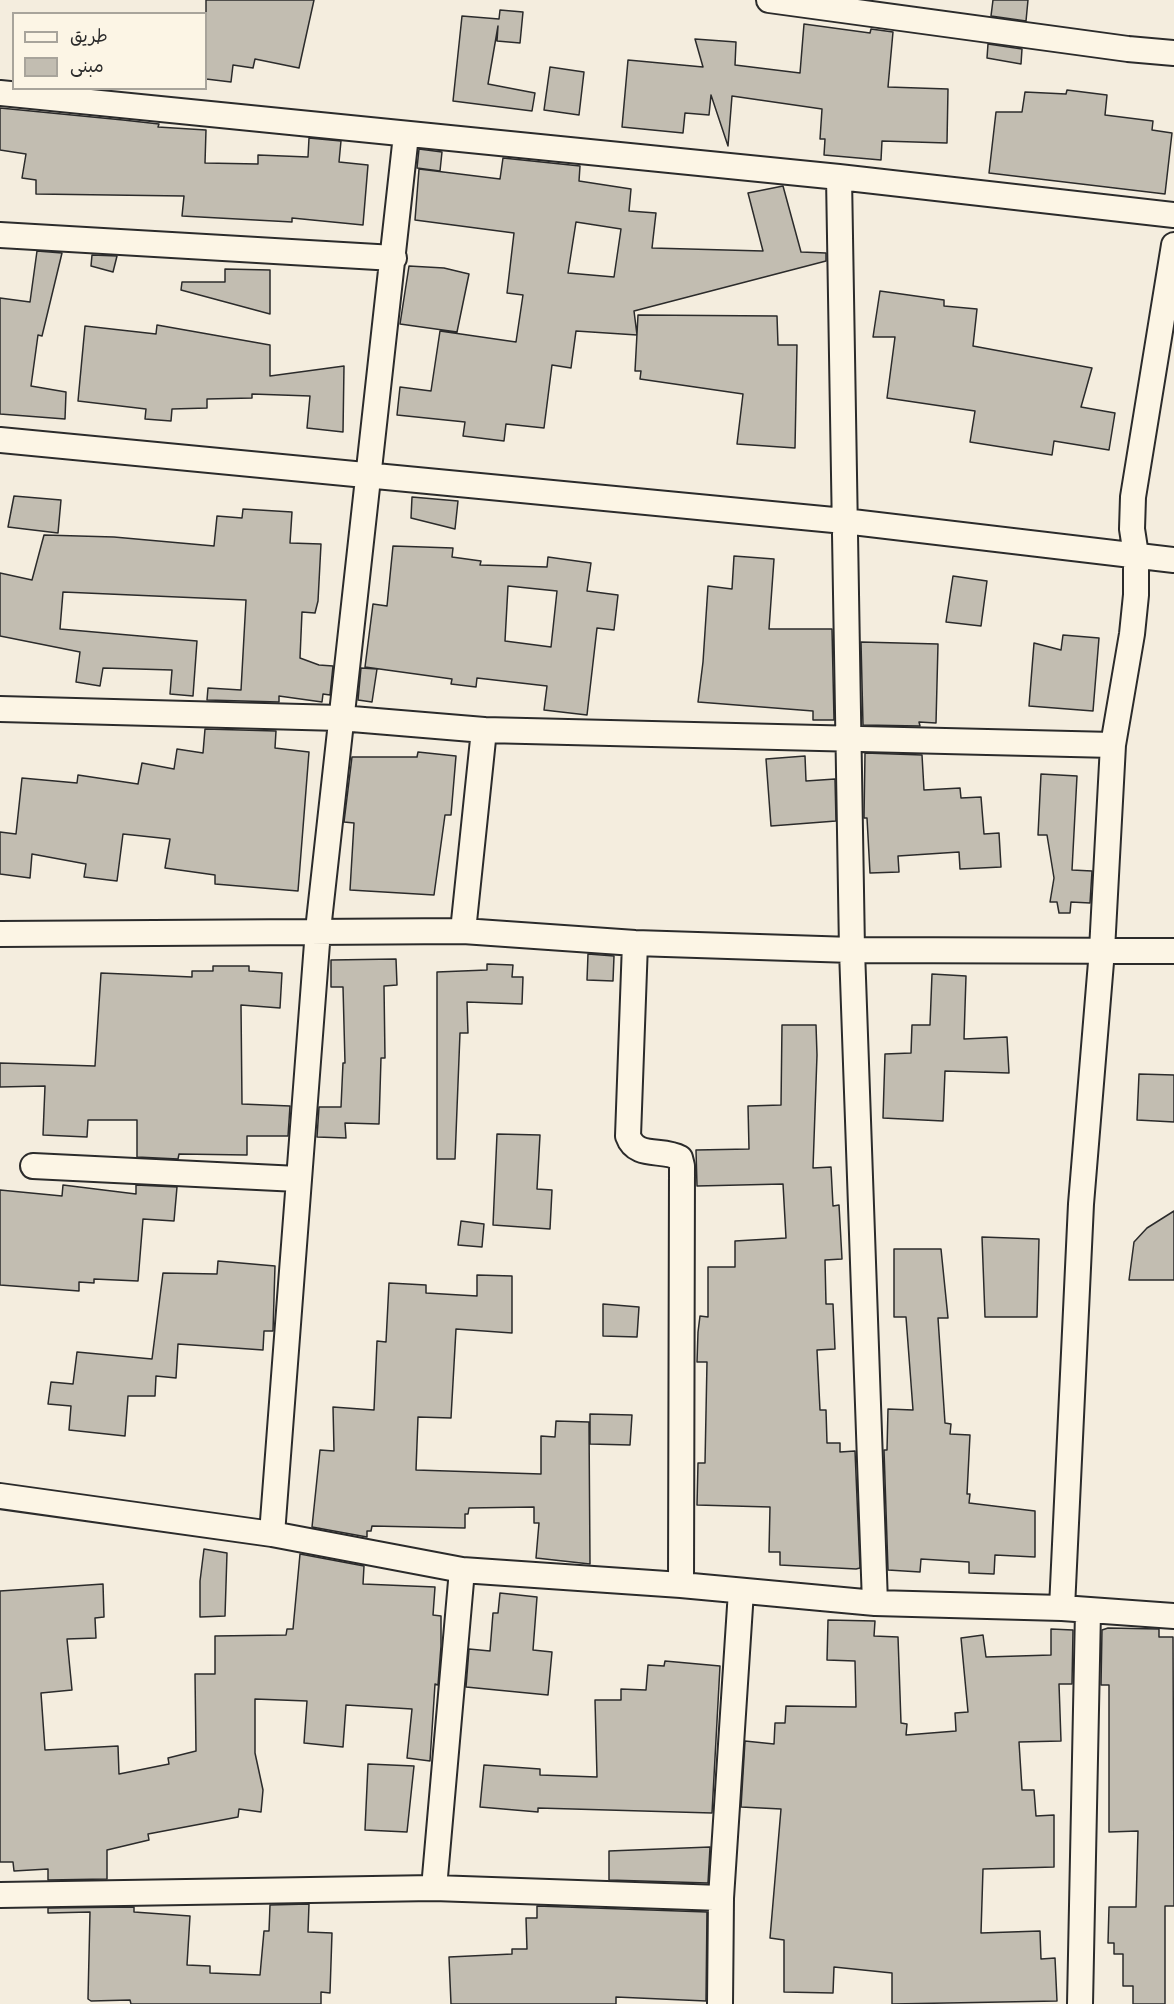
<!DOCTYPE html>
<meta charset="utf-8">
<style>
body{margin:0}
#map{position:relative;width:1174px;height:2004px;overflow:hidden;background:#f4edde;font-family:"Indie Flower","Playpen Sans Arabic",sans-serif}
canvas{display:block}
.legend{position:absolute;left:12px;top:12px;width:195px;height:78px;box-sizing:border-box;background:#fcf5e5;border:2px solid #a8a49b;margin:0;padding:8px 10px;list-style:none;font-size:18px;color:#2b2b2b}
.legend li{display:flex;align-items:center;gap:12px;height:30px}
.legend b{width:30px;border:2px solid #a8a49b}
</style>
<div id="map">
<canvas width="1174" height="2004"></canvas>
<ul class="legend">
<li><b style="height:8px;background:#fcf5e5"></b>طريق</li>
<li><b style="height:16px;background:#c2bdb1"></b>مبنى</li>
</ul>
</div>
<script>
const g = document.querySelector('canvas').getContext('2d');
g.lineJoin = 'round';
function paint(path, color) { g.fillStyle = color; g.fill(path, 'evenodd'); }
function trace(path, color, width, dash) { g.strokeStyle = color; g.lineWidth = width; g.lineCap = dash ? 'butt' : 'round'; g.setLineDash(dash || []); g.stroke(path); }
const building = new Path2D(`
 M206,0H314L299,68L255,59L253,68L233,65L231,82L206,79Z
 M993,0H1028L1026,21L991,16Z
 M500,10L523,12L520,43L497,41L498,26L488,84L535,93L532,111L453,101L462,16L499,19Z
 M804,24L870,33L871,29L893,32L888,87L948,89L947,143L882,141L881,160L824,155L825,139H820L822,109L732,96L728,146L711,95L709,115L685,113L683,133L622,127L628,60L703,67L695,39L736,42L735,65L800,73Z
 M988,44L1022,49L1021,64L987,58Z
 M550,67L584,72L579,115L544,110Z
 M1067,90L1107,95L1105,115L1153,121L1152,130L1172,133L1165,194L989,173L996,112H1022L1025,92L1066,94Z
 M0,108L123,120L159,124L158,127L206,130L205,163L258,164V155L308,157L309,138L341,141L339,162L368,165L363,225L292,218V222L182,216L184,196L36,194V180L22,178L26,154L0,150Z
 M419,149L442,152L440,171L417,168Z
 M503,158L580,166L579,181L631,189L629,211L656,213L652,248L763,251L748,193L783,186L801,252L826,253V261L634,311L637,335L576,331L571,368L552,365L544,428L506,424L504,441L463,436L465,422L397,415L400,387L431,391L440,331L516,342L523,295L507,293L514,233L415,220L419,169L500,179ZM576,222L621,229L614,277L568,273Z
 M37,251L62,253L42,336L38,335L31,386L66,392L65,419L0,414V298L30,302Z
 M92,255L117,256L113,272L91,266Z
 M409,266L444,268L469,274L457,332L400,324Z
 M225,269L270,270V314L181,290L182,282H225Z
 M880,291L944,300V306L977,309L973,346L1092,368L1081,407L1115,413L1109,450L1054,441L1052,455L970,442L975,411L887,398L895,337H873Z
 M638,315L777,316L778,345H797L795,448L737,444L743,394L640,379L641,371H635Z
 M157,325L270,345V376L344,366L343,432L307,428L310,396L252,394V398L207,399V408L172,409L171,421L145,419L146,409L78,401L85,326L156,334Z
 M14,496L61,500L58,533L8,527Z
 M412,497L458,501L455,529L411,518Z
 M243,509L292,512L290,543L321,544L318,601L315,613L302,612L300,658L319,665L333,666L330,695L323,694L322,702L279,696V702L207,700L208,688L241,690L246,600L63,592L60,629L197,641L193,696L170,694L172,670L103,668L100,686L76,682L80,652L0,636V573L32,580L44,535L114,537L214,546L217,516L242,518Z
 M393,546L453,548L452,557L481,561L480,565L547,567L548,557L591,563L587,591L618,595L614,630L597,628L587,715L544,710L547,686L477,678L476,687L451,684L452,679L365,667L373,604L387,606ZM508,586L557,591L551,647L505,641Z
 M734,556L774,559L769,629H832L834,720H813V711L698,702L703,662L708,586L732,589Z
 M953,576L987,581L981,626L946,622Z
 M1063,635L1099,638L1093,711L1029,706L1034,643L1061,650Z
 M861,642L938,644L936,723L919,722L920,726L863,725Z
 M361,668L377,669L372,702L358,700Z
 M205,729L276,731L275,748L309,752L298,891L215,884V875L165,868L170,839L123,834L117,881L84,877L86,864L32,854L30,878L0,874V832L16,834L22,778L77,783L78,775L138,784L142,763L174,769L177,749L203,753Z
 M418,752L456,756L451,815H445L434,895L350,890L354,823L344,822L352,757H417Z
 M865,753L922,755L924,790L960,788L961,798L981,797L984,834L999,833L1001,867L960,869L959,852L898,856L899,872L870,873L867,818H864Z
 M805,756L806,781L835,779L836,821L771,826L766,759Z
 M1041,774L1077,776L1072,870L1092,871L1090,903L1071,902L1070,913H1059L1057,902H1050L1054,878L1047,835H1038Z
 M588,954L614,956L613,981L587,980Z
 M396,959L397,985L384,986L385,1058H381L379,1124L345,1123L346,1138L317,1137L319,1107H341L343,1063H345L343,987H331V960Z
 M487,964L513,965L512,977H523L522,1004L467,1002L468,1033H460L455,1159H437V972L487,970Z
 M213,966H249V971L282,973L280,1008L241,1005L242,1104L290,1106L288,1136H247V1155L179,1154L178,1159L137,1157V1120H88L87,1137L43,1135L45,1086L0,1087V1063L95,1066L101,973L192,977V971H213Z
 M932,974L966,976L964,1039L1007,1037L1009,1073L945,1071L943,1121L883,1118L885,1054L911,1053L912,1025H930Z
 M782,1025H816L817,1055L813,1168L831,1167L833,1206L839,1205L842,1259L825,1260L826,1304H833L835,1349L817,1350L820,1410H826L827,1443H840V1452L855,1451L860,1568L856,1569L780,1565V1552H769L770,1507L697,1505L698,1463H705L707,1362H697L698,1332L700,1316L708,1317V1267H735V1241L786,1238L783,1184L697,1186L696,1150L749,1149L748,1106L781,1105Z
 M1139,1074L1174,1075V1122L1137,1120Z
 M497,1134L540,1135L537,1189L552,1190L550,1229L493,1225Z
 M63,1185L136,1194V1185L177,1187L174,1221L143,1219L138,1281L94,1279V1283L79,1282V1291L0,1285V1190L62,1196Z
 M1174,1211V1280H1129L1134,1242L1147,1228Z
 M461,1221L484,1224L482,1247L458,1245Z
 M982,1237L1039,1239L1037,1317H985Z
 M894,1249H941L948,1318H938L945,1423L951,1424L950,1434L970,1435L967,1494H970L969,1503L1035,1511V1557L995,1555L994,1574L969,1573V1562L921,1559L920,1572L888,1570L884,1450H887L888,1409L913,1410L906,1317H894Z
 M218,1261L275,1266L273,1331H264L263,1350L178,1344L176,1378L156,1376L155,1396H128L125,1436L69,1430L71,1406L48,1404L51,1382L73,1384L77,1352L152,1359L163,1273L217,1274Z
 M477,1275L512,1276V1333L456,1329L451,1418L418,1417L416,1470L541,1474V1436L555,1437L556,1421L589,1422L590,1564L536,1558L539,1523H534V1507L469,1508L468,1514H465V1528L372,1526L371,1531H367V1537L312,1527L320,1450L334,1451L333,1407L374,1410L377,1341L386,1342L389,1283L426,1285V1293L477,1296Z
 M603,1304L639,1307L637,1337L603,1336Z
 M590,1414L632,1415L630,1445L590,1444Z
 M204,1549L227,1553L225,1616L200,1617V1581Z
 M300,1554L364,1566L363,1584L435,1587L433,1615L441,1616V1646L438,1685L435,1684L430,1761L407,1758L412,1709L346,1705L343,1747L304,1743L307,1701L255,1699V1753L263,1790L261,1812L239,1809L238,1817L148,1834L149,1840L107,1850V1879L48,1880V1869L14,1871L13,1862H0V1591L103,1584L104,1617L95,1618L96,1638L67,1639L72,1690L41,1693L45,1750L118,1746L119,1774L169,1764L168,1758L196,1751L195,1674H215V1636L286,1635L287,1629H293Z
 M500,1593L537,1597L533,1650L552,1652L548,1695L466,1687L469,1649L490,1651L493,1613H498Z
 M828,1620L875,1621L874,1636L898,1637L901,1723L907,1724L906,1735L956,1731L955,1713L968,1712L961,1638L983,1635L986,1657L1051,1655V1629L1073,1630L1072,1684H1059L1061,1741L1019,1742L1022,1790H1034L1036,1816L1054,1815V1867L983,1869L981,1933L1040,1931L1041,1959L1055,1958L1057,2001L892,2004V1973L834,1967L833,1993L784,1992V1940L770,1938L781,1809L741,1807L745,1741L774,1744L775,1723H785L786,1706L856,1707L855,1661L827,1660Z
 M1108,1628L1159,1629V1637H1173L1174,1906H1165V2004H1133V1986H1123V1954H1114V1943H1108L1109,1907H1136L1138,1831L1109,1832V1685H1101L1102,1630Z
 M665,1661L720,1666L712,1813L538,1808V1812L480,1807L484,1765L540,1769V1775L597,1777L595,1700H621V1689L646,1690L648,1665L664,1666Z
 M368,1764L414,1766L407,1832L365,1830Z
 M710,1847L708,1883L609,1880V1851Z
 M309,1904L308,1932L332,1933L330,1993L321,1992V2004H131L130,2000L91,2001L88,1999L90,1912L48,1913V1908L134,1907V1912L190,1916L187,1965L210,1966V1973L260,1975L264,1931H269L270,1905Z
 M537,1906L707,1912L706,2001L616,1997V2004H451L449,1957L512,1954V1949H527L526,1918H537Z`);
paint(building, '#c2bdb1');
trace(building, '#2b2b2b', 1.5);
const street = new Path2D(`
 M769,0L1128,49L1174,53
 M0,93L839,177L1174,215
 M839,177L852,950L875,1603
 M0,235L394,258
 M0,440L844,521L1174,560
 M0,709L340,718L484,730L1113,745
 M463,931L484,730
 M0,934L463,931L635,943L852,950L1174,951
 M635,943L628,1136C636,1159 662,1148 680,1158L682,1166L681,1585
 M33,1166L298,1179
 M0,1496L272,1534L462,1570L681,1585L875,1603L1062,1608L1174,1616
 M272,1534L318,930L406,135
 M1062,1608L1081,1204L1102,950L1113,745L1132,634L1136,595V555L1132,529L1133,497L1174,245
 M434,1888L462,1570
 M0,1895L434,1888L721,1898
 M720,2004L721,1898L741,1591
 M1080,2004L1088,1611`);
trace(street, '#2b2b2b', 28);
trace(street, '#fcf5e5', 24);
</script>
